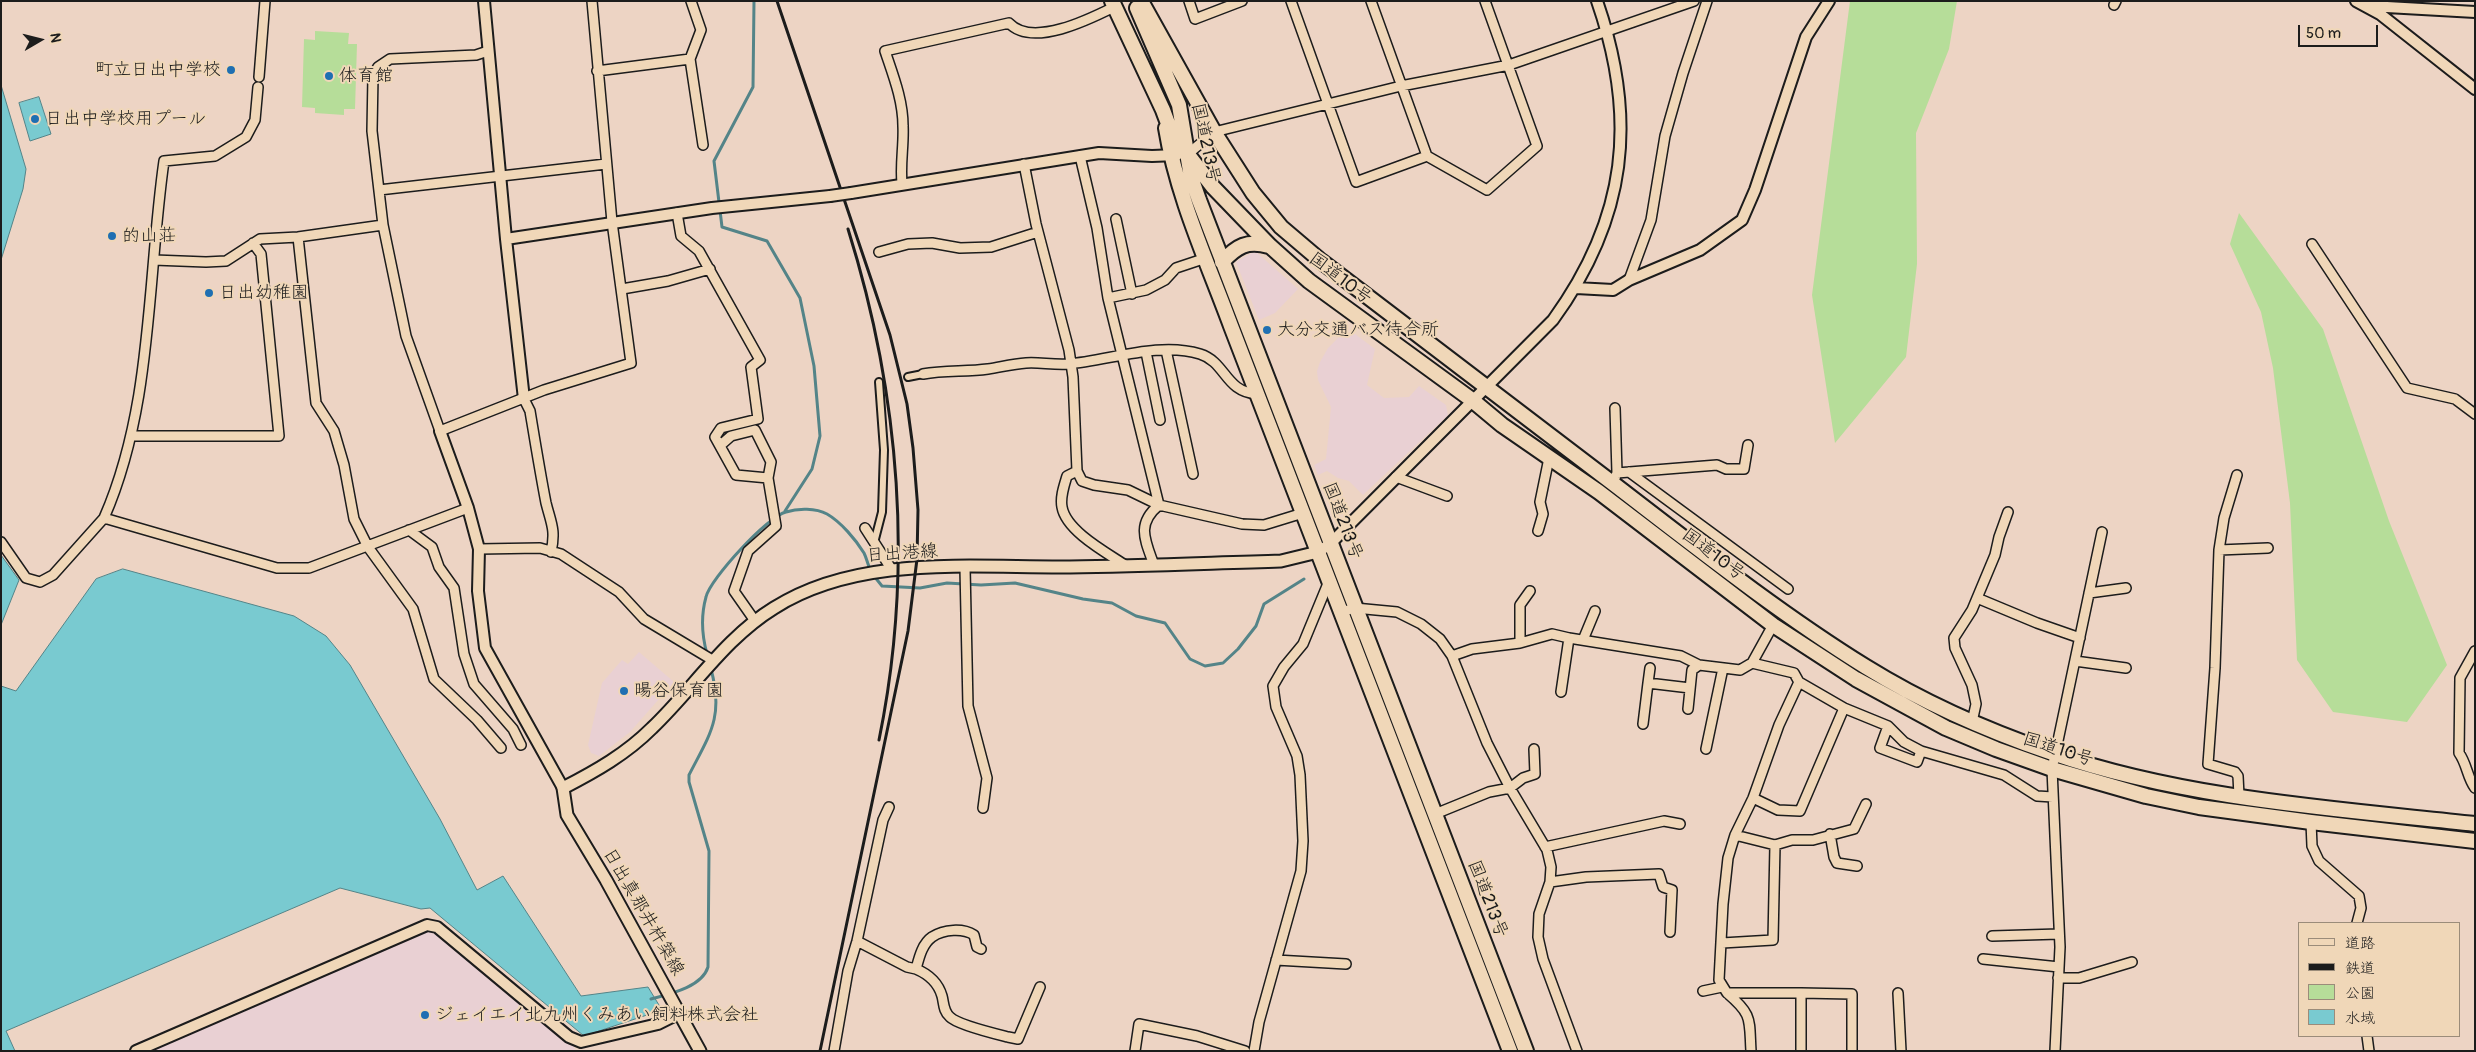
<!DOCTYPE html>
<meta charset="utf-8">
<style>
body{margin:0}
#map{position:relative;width:2476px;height:1052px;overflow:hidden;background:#edd4c4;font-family:Pangolin,"Klee One",sans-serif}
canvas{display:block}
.frame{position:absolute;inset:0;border:2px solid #1c1c1c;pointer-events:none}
.legend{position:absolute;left:2298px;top:922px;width:162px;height:115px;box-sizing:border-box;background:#f0d7b8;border:1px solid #9b8c7a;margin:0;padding:6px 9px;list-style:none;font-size:15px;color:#1c1c1c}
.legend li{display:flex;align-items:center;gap:10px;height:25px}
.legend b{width:25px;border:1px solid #9b8c7a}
.north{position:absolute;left:15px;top:15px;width:50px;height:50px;-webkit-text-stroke:4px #f0d7b8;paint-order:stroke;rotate:82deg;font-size:14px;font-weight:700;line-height:20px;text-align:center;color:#1c1c1c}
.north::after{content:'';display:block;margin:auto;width:18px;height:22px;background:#1c1c1c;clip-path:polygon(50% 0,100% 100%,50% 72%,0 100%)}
.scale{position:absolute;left:2298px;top:25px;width:80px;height:22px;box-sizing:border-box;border:2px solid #1c1c1c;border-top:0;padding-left:6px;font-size:15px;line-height:18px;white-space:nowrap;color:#1c1c1c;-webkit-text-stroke:4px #f0d7b8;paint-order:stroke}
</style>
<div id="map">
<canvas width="2476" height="1052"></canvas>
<div class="frame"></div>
<ul class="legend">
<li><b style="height:6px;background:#f0d7b8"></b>道路</li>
<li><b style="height:6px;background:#1c1c1c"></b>鉄道</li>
<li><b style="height:14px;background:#b6dd99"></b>公園</li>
<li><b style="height:14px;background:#79cad0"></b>水域</li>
</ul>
<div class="north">N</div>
<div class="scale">50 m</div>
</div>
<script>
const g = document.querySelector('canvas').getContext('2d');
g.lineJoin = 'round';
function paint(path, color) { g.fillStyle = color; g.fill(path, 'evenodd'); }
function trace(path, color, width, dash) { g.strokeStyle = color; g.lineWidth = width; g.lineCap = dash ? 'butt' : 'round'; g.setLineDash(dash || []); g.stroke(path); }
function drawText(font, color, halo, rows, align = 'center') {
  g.font = font + ' Pangolin,"Klee One",sans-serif'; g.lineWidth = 4; g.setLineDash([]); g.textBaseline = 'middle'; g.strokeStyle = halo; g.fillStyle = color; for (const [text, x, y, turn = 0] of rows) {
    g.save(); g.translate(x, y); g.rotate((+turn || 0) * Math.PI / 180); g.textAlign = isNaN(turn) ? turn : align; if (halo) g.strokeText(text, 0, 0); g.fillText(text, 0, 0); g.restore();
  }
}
paint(new Path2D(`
 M1255,251L1298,289L1275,313L1259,320L1236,262Z
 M1355,334L1375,349L1367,385L1384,398L1409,397L1419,386L1446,405L1448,415L1363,495L1349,481L1338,478L1327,471L1318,475L1314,465L1326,459L1331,407L1318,380L1317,371L1320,362L1328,348L1338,338Z
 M639,652L674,682L630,732L599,756L591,753L588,745L602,683L622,660L628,664Z
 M427,925L437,927L569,1037L576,1051H136Z`), '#e9d0d3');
paint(new Path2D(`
 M1850,1H1957L1949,49L1916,133L1917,264L1906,357L1835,443L1812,295Z
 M315,31L349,33L348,44H357L355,109H344V115L315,113V108L302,107L304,39L315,40Z
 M2239,213L2323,329L2389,521L2447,665L2407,722L2333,712L2297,660L2290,503L2273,368L2261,312L2230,244Z`), '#b6dd99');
const water = new Path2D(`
 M1,85L26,169L23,189L1,260Z
 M39,97L51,134L30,141L19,103Z
 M1,555L19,580L1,625Z
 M123,569L294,616L326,636L350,665L440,819L477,890L503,876L581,996L648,987L662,1010L584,1036L430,908L421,909L340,888L6,1031L15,1051H1V686L16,691L96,579Z`);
paint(water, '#79cad0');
trace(water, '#548488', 1);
trace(new Path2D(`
 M754,1L753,87L714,161L722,227L767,241L800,298L814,366L820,436L812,469L785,511
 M874,576L882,586L920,588L947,583L981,585L1015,583L1083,599L1112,603L1136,616L1165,623L1190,659L1205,666L1223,663L1238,649L1256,626L1264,604L1304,579
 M707,654C702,636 701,615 706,597C710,579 768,516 786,512C798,508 816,508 827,514C841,522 856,540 864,553C867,559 868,566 871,571
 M651,999C670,994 702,987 708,967L709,851L689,782V775C710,734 724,717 711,669`), '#548488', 3);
const pedestrian = new Path2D(`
 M908,377L923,374
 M874,543L882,512L884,450L879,382`);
const minor = new Path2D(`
 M1189,1L1195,19L1242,1
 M1291,1L1356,182L1427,156
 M1371,1L1427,156L1487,190L1537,146L1485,1
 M2114,5L2116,1
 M488,51L476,55L390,59L378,67L373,76L372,131L383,225L406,336L440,431L544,390L631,363L612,222L592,1
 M690,59L703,145
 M597,71L690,59L701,30L691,1
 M259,77L265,1
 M258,87L255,120L246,137L215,156L164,161C147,280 153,406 104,518L277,568H309L468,508
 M1188,154L1214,132L1401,86L1509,65L1694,1
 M1080,156L1097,228L1108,298
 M1024,164L1036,224L1069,350L1073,377L1077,471L1082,481L1094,485L1128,490L1159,505C1136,524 1145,540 1154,565
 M902,183C900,164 904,145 903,126C903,100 893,75 885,51L1009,23C1032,48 1090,19 1114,7
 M379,190L606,164
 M677,213L681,236L699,251L760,360L751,367L758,419L721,428L715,437L736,475L768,478L776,526L748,551L734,591L755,621
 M1116,219L1132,294
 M298,237L316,403L334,431L344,465L354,519L368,547L413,609L434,679L477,720L501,748
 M2312,244L2407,388L2455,399L2475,414
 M879,252L908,244L932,243L960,248L991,247L1038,232
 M1206,258L1176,268L1165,280L1146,290L1108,298L1159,505L1242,524L1264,525L1303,513
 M154,260L206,262L226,261L260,239L298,237L383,225
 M1629,280L1651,220L1665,136L1683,73L1707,1
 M622,289L668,281L710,269
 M1166,350L1193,474
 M1146,352L1160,420
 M923,374C945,370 966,372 988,369C1001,367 1013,364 1026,363C1039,362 1053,365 1068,364C1108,361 1159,341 1200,354C1226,362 1225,392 1257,394
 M524,399L530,411C535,441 540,472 546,503C551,523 556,530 551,552
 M132,436H279L261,254L253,243
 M723,443L731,436L755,430L771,462L768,478
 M1077,471L1067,476C1064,486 1060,497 1062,507C1066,531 1107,553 1125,565
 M1629,472L1788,589
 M1617,473L1717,465L1726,469H1744L1748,445
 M2237,475L2224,518L2219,550L2215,668L2208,764L2235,772L2238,776L2239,796
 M1396,477L1447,496
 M1615,478L1617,473L1615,408
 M865,528L892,570
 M409,530L432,547L439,567L454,588L464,654L474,684L513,729L521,745
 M1538,531L1543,514L1540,502L1549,458
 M1,542L26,578L40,582L53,575L104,518
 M479,549L540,548L561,554L619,592L644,619L714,661
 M2219,550L2268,548
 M965,568L968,706L987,778L983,808
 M2089,593L2126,588
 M1977,598L2037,623L2080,638
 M1341,612L1355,608L1397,612L1421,624L1440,639L1452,656L1487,743L1510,788L1547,850L1551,867L1550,882L1539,914L1538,937L1543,959L1577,1051
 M1773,625L1752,663L1794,673L1799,682L1779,725L1753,798L1735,835L1728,858L1723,904L1719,980L1727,993H1801V1051
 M1583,640L1595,611
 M1520,643V605L1530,591
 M2475,651L2460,678L2459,753C2467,764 2467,777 2475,788
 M1452,656L1472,649L1520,643L1552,634L1569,638
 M2075,661L2126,668
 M1799,682L1844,708L1888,726L1904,742L1921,751L2004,775L2037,796L2053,797
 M1648,683L1650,668
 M1561,692L1569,638L1681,656L1699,665L1740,670L1752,663
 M1688,709L1692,670L1699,665
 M1972,722L1976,704L1972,685L1955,648L1954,638L1972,610L1995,555L1999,537L2008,512
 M1643,724L1648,683L1690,688
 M1888,726L1880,748L1917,762L1921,751
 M1706,749L1723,668
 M1753,798L1778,810L1800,811L1844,708
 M1435,814L1489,792L1510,788L1523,778L1535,774L1534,749
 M2311,822L2312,846L2319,861L2359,896L2361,908L2357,923
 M1830,834L1834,857L1837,863L1857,866
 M1775,845L1792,840H1813L1854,829L1866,804
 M1545,847L1664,821L1680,824
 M1550,882L1586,877L1659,874L1663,887L1672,890L1670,932
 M1992,936L2059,934
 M857,941L907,967L916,969C919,958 922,944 932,937C944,929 963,928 974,935L977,947L981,949
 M1722,943L1773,940L1775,845L1735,835
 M1983,959L2059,967
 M1276,960L1346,964
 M916,969C928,974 938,982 942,996C944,1003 943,1011 950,1017C958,1025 996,1034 1008,1037L1018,1039L1040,987
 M2058,978H2079L2132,962
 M1703,991L1722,987
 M1727,993C1753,1015 1749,1019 1751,1051
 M1801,993L1852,994V1051
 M1898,993L1901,1051
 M2367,1036L2369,1051
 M834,1051L848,971L857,941L883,820L889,807
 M1135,1051L1139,1024L1197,1036L1245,1051
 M1254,1051L1259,1022L1301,871L1303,841L1300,775L1297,756L1276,707L1273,686L1284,667L1303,644L1329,581
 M2055,1051L2060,947L2052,769L2102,532`);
const tertiary = new Path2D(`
 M484,1L506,239L524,399
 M2356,1L2380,14L2475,89
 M2369,6L2475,12
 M851,193L1099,153L1152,156L1177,155
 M506,239L712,208L830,196
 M1576,288L1613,290L1629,280L1700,250L1742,220L1755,190L1806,37L1829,1
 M440,431L468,508L479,549L478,591L485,648L563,788
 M1318,552L1330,544L1553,320C1627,218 1638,119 1597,1
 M136,1051L427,925L437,927L569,1037L581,1042L658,1024L680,1013`);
const secondary = new Path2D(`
 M700,1051L606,880L567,815L563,788C596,771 626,754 652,728C693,689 725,638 774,608C859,554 973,568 1070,567C1140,566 1211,563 1281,561L1318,552`);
const trunk = new Path2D(`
 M1112,1L1163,110L1172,134L1213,187L1270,246L1309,281L1472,400L1502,425L1599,492L1773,625L1856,679L1946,728L1996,749L2052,769L2146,796L2199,807L2311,822L2475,841
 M1141,1L1214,132L1253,193L1281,227L1321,261C1419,335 1517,410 1615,485C1697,548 1779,613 1866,667C1924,703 1988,731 2052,753C2184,799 2337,809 2475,824
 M1137,8L1179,105L1191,177L1199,200L1526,1051
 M1166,128C1177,196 1207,261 1231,326L1510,1051
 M1222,262C1237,246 1247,240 1269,246`);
trace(pedestrian, '#1c1c1c', 10);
trace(minor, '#1c1c1c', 12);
trace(tertiary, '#1c1c1c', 14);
trace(secondary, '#1c1c1c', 15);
trace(trunk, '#1c1c1c', 18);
trace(pedestrian, '#f0d7b8', 6);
trace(minor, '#f0d7b8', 9);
trace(tertiary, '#f0d7b8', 10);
trace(secondary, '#f0d7b8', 11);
trace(trunk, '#f0d7b8', 14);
trace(new Path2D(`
 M777,1L890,335L907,404L913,448L918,510L917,559L908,631L820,1051
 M848,229C900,395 914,569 879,740`), '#1c1c1c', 3);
const tertiaryBridge = new Path2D(`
 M830,196L851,193`);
trace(tertiaryBridge, '#1c1c1c', 14, []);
trace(tertiaryBridge, '#f0d7b8', 10);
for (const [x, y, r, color] of [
 [231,70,5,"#1f6fb2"],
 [329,76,5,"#1f6fb2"],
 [35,119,5,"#1f6fb2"],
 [112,236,5,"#1f6fb2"],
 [209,293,5,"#1f6fb2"],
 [1267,330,5,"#1f6fb2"],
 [624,691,5,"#1f6fb2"],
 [425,1015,5,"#1f6fb2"]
]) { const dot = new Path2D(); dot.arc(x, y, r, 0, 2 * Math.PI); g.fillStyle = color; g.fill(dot); trace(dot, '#f0d7b8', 2); }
drawText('18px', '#1c1c1c', '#f0d7b8', [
 ["町立日出中学校",221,70,"right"],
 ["体育館",339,76],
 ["日出中学校用プール",45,119],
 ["的山荘",122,236],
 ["日出幼稚園",219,293],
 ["大分交通バス待合所",1277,330],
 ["暘谷保育園",634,691],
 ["ジェイエイ北九州くみあい飼料株式会社",435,1015]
], 'left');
drawText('18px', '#1c1c1c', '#f0d7b8', [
 ["国道213号",1205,143,78],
 ["国道10号",1340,279,37],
 ["国道213号",1342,521,69],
 ["日出港線",902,554,-4],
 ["国道10号",1713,555,37],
 ["国道10号",2058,750,18],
 ["国道213号",1487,899,69],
 ["日出真那井杵築線",643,912,60]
]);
</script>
